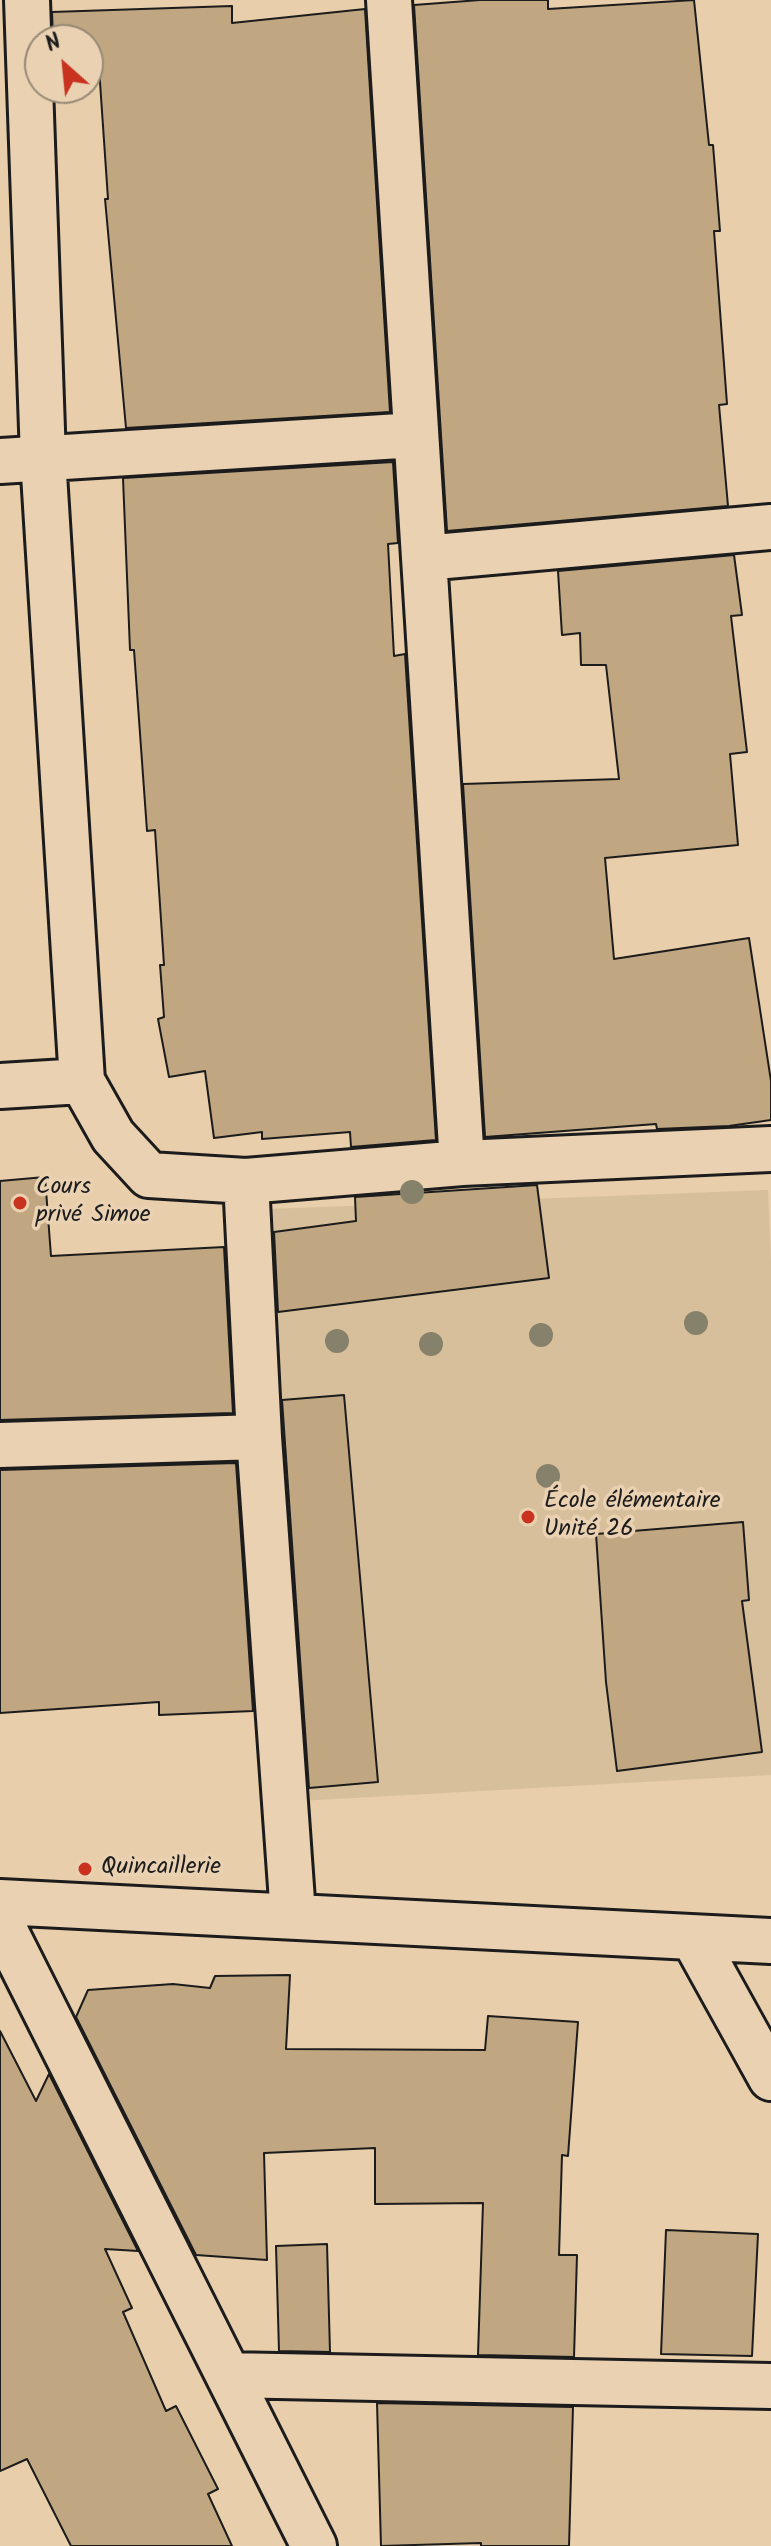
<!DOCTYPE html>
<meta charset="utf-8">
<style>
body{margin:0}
#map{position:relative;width:771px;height:2546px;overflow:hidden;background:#e8ceaa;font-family:Kalam,sans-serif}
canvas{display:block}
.north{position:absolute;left:24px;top:24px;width:80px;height:80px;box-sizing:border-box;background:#e9d1b2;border:2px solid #978976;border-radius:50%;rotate:333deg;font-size:22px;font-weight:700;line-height:32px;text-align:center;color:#1c1c1c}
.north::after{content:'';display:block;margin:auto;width:28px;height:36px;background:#c8321e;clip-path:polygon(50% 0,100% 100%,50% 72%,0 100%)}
</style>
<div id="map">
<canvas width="771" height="2546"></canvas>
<div class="north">N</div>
</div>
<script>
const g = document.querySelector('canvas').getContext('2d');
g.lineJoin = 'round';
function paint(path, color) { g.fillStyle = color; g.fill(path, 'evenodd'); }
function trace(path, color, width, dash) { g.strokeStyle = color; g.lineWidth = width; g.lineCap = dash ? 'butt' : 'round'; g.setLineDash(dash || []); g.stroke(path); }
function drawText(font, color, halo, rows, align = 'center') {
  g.font = font + ' Kalam,sans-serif'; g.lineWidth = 7; g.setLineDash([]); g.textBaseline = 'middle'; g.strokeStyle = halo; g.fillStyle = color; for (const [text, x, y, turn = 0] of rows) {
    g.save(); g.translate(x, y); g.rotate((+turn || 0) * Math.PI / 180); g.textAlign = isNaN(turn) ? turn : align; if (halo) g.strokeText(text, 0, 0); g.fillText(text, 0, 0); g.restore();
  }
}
paint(new Path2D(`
 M768,1190L771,1259V1775L299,1801L268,1209Z`), '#d8bf9b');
const building = new Path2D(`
 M480,0H548V9L694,0L709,145H713L720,231H714L727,404L719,405L728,506L447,531L414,5Z
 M232,6V23L365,9L390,412L126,428L105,199H108L98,53L88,54V40H53L52,12Z
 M393,462L398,543L388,544L394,656L405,654L436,1140L351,1147L350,1132L262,1139V1132L214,1138L205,1071L169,1077L158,1019L164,1017L160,965H164L155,830L147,831L134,650H130L123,478Z
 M734,555L742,615L731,616L747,752L730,754L738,845L605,858L614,959L749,938L771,1081V1120L729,1126L657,1129L656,1124L485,1137L463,784L619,779L606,665H581L580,633L562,635L558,571Z
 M45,1177L51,1256L224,1247L233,1413L0,1420V1181Z
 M537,1185L549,1278L278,1312L274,1232L356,1221L355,1197Z
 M344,1395L378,1782L309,1788L282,1400Z
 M236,1463L253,1711L159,1715V1702L0,1713V1470Z
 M743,1522L749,1600L742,1601L762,1752L617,1771L606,1682L596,1534Z
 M290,1975L286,2049L485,2050L488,2016L578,2022L568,2156L562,2155L559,2255H577L574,2357L478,2355L483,2203L375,2204V2148L264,2153L267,2260L196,2255L76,2017L88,1990L173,1984L210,1988L215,1976Z
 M0,2031L36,2101L49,2074L138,2251L105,2249L132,2308L123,2312L166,2411L176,2406L218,2489L208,2494L232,2546H71L27,2459L0,2471Z
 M666,2230L758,2234L752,2356L661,2354Z
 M327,2244L330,2352L279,2351L276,2246Z
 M377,2403L573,2407L569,2546H481V2543L381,2546Z`);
paint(building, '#c0a781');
trace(building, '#1c1c1c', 2);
const minor = new Path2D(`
 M27,0L43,458L82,1081L113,1136L149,1175L246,1181L462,1163L771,1149
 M389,0L462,1163
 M0,461L416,435
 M424,558L771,527
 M0,1086L82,1081
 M246,1181L259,1437L293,1915
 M0,1445L259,1437
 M0,1902L771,1941
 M0,1921L314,2546
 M694,1939L771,2078
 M228,2375L771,2386`);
trace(minor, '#1c1c1c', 50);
trace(minor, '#e9d1b2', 44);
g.fillStyle = '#86816a';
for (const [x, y] of [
 [412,1192],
 [696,1323],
 [541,1335],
 [337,1341],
 [431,1344],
 [548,1476]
]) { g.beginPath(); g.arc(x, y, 12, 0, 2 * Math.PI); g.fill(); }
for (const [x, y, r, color] of [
 [20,1203,8,"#c8321e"],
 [528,1517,8,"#c8321e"],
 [85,1869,8,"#c8321e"]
]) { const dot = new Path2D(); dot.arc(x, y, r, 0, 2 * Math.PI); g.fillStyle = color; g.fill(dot); trace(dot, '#e9d1b2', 3); }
drawText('24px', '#1c1c1c', '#e9d1b2', [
 ["Cours",36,1189],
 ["privé Simoe",36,1217],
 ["École élémentaire",544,1503],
 ["Unité 26",544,1531],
 ["Quincaillerie",101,1869]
], 'left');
</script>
